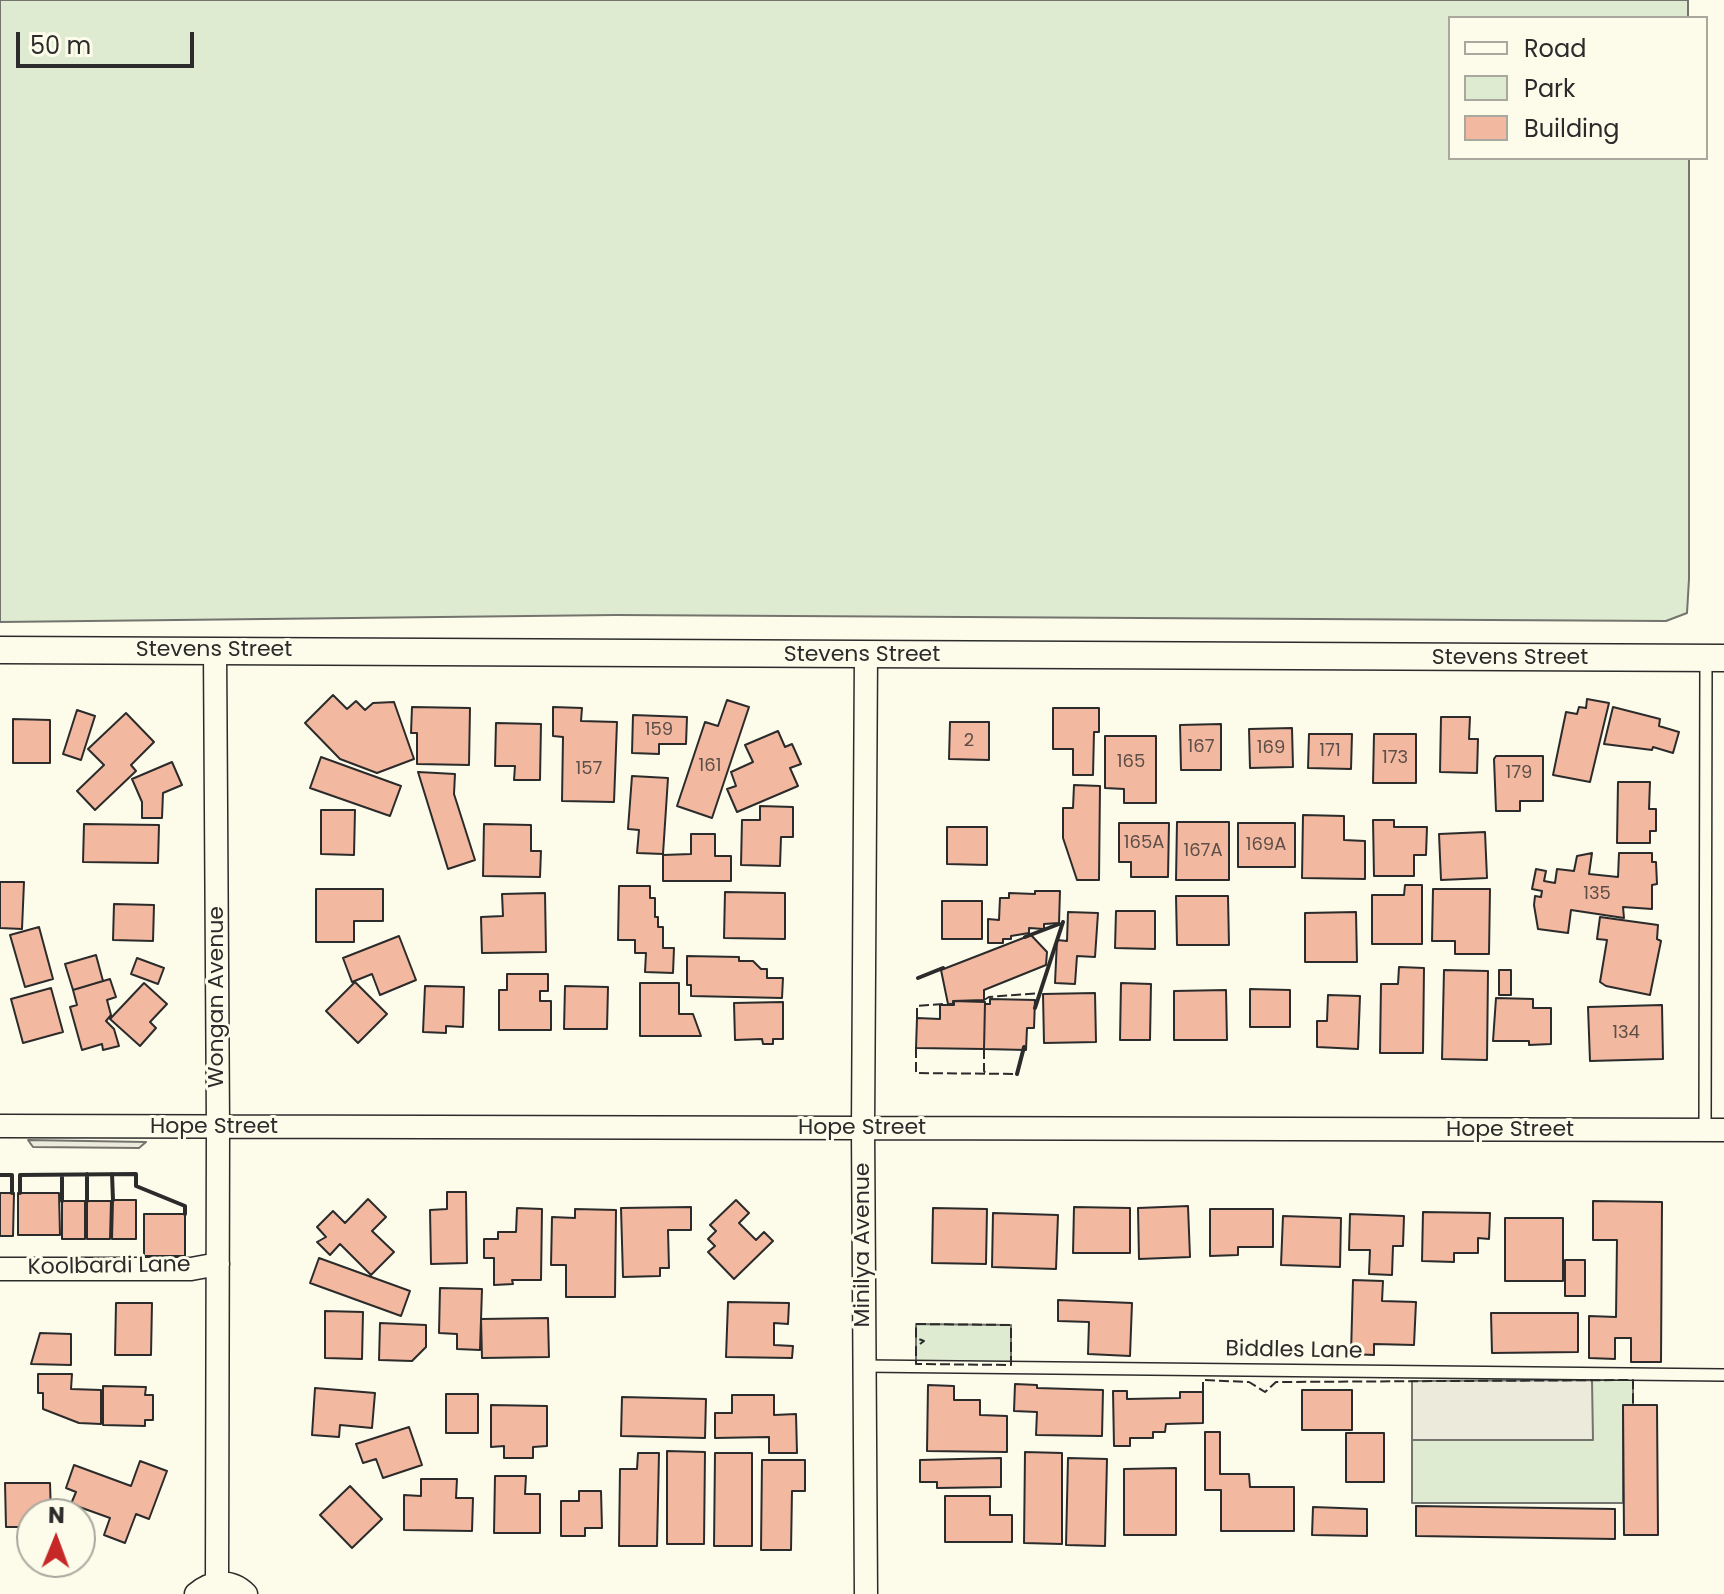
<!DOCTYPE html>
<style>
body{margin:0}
#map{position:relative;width:1724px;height:1594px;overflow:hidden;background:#fdfbea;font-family:Poppins,sans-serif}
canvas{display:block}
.legend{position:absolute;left:1448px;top:16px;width:260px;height:144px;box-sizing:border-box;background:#fdfbea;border:2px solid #a9a89e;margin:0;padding:10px 14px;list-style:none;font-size:24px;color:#2b2b2b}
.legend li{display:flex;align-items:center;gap:16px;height:40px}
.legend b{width:40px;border:2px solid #a9a89e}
.north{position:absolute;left:16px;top:1498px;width:80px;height:80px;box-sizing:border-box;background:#fdfbea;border:2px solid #a9a89e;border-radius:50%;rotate:1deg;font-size:22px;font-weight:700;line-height:32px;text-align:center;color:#2b2b2b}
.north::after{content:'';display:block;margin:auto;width:28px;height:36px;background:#c62828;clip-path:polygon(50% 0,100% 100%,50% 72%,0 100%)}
.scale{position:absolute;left:16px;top:32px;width:178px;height:36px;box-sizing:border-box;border:4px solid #2b2b2b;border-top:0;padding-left:10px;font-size:24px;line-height:28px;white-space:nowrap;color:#2b2b2b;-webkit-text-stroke:6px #fdfbea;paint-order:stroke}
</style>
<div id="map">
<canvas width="1724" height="1594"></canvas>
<ul class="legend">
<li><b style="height:10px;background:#fdfbea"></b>Road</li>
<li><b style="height:22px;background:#deebd1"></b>Park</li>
<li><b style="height:22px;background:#f2b8a0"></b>Building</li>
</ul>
<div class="north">N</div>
<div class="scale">50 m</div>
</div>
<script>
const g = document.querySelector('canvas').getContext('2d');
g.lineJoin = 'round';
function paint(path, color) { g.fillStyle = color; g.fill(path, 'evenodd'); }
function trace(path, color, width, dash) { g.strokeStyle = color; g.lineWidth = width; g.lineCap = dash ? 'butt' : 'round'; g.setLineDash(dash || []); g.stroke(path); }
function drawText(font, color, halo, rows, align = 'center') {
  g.font = font + ' Poppins,sans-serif'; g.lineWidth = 6; g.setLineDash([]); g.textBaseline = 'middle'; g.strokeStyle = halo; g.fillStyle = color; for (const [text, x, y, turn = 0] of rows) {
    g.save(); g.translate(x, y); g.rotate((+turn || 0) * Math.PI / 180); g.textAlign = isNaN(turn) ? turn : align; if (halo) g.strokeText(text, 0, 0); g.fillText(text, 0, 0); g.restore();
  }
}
const green = new Path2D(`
 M0,0H1688V18H1450V158H1689V579L1687,613L1666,621L616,615L0,622Z
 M916,1324L1011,1325V1365L916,1364Z
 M1592,1380H1633V1406H1623V1503H1412V1440H1592Z`);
paint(green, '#deebd1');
trace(green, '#74746e', 2);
const parking = new Path2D(`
 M28,1140L146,1142L139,1148L33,1147Z
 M1592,1380L1593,1440H1412V1381Z`);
paint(parking, '#eceadb');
trace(parking, '#74746e', 2);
const building = new Path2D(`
 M333,695L347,709L356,701L365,710L373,703L394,702L414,759L377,773L340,759L305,723Z
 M1587,699L1609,703L1590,782L1553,775L1566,712L1577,714L1579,707L1586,708Z
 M727,700L749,707L712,818L677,806L705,722L718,726Z
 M412,707L470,708L469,765L417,764V733H411Z
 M553,707L582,708L581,721L617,722L614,802L562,801L563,737L553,736Z
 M1613,707L1660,719L1659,726L1679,732L1673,753L1653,747L1652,750L1604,744Z
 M1053,708H1099V732H1094L1093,775H1073V749H1053Z
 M77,710L95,716L81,760L63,754Z
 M126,713L154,742L131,765L136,771L95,810L77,791L104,765L88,749Z
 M633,715L687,717L686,744H659V754L632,753Z
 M1441,717H1470L1469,739H1478L1477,773L1440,772Z
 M13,719L50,720V763H13Z
 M950,722H989V760L949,759Z
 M496,723L541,724L540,780H514L515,766H495Z
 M1221,724V770H1181L1180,725Z
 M1292,728L1293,767L1250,768L1249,729Z
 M778,731L785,747L792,744L801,764L790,768L798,786L737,812L727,789L736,786L731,772L753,762L745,745Z
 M1309,734H1352L1351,769L1308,768Z
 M1374,734H1416V783H1373Z
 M1105,736H1156V803H1124V789L1105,788Z
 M1496,756H1543V801H1520V811H1496L1494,759Z
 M321,757L401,786L390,816L310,788Z
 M172,762L182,785L163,793L162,818H142V802L132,779Z
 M418,772L455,774L454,794L475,860L448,869Z
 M632,776L668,778L663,854L637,853L639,830L628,829Z
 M1618,782H1650L1649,809H1656V831H1650V843H1617Z
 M1074,785L1100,786L1099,880H1077L1063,838V808H1073Z
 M760,806L793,807V837H781L780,866L741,865L742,820H760Z
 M321,810H355L354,855L321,854Z
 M1303,815L1344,816V840L1365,841V879L1302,878Z
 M1373,820H1394V827H1427L1426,855H1414V876H1374Z
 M1177,822H1229V880H1176Z
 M1119,823H1169L1168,877H1131V862H1119Z
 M1238,823H1295V867H1238Z
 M84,824L159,825L158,863L83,862Z
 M484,824L531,825V851H541L540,877L483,876Z
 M947,827H987V865L947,864Z
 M1485,832L1487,878L1441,880L1439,834Z
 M691,834H715V856H731V881H663V855L691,854Z
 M1592,853L1589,874L1618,877L1619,853H1652V862H1656L1657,884L1652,885V909L1623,907L1624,918L1571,910L1568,933L1538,929L1534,905L1535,896L1541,897L1542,891L1532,889L1536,869L1546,871L1544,881L1555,883L1557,869L1574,871L1577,856Z
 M0,882H24L22,929L0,928Z
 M1405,885H1422V944H1372V895H1404Z
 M619,886H650V898H655V917H658V927H663V948H674L673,973L645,972L646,953H635V940H618Z
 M316,889H383V921H354V942H316Z
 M1433,889H1490L1489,954H1455V941H1432Z
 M1035,891H1060L1059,923L1044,924V929L1029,928V933L1011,936V939H1003V943H988V919L999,920L1000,898H1009V893L1035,894Z
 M725,892L785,893V939L724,938Z
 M545,893L546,952L482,953L481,917L503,916L502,894Z
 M1176,896H1228L1229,945H1177Z
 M942,901H982V939H942Z
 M114,904L154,905L153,941L113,940Z
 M1116,911H1155V949L1115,948Z
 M1068,912L1098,913L1095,957L1077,956L1075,984L1055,983L1057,940L1067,941Z
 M1356,912L1357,962H1305V913Z
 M1600,917L1658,925L1657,939L1661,941L1650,995L1606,986L1600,982L1607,940L1597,939Z
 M39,927L53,979L25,987L10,935Z
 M1031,935L1047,952L1046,965L984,990V1000L953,1001V1004H948L941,970Z
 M399,936L416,980L380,995L372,974L352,982L343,958Z
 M96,955L103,981L73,990L65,964Z
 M687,956L739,957V961H753L761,969H767V978H783L782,998L691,996V985H687Z
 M137,958L164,968L158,984L131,974Z
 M1399,967L1424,968L1423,1053H1380L1381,984H1398Z
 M1444,970L1488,971L1487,1060L1442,1059Z
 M1499,970H1511V995H1499Z
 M507,974H548V991H540V1001H551V1030H499V990H507Z
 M110,979L116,997L107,1000L111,1015L106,1021L114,1029L119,1046L103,1050L102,1044L82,1050L70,1007L77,1005L73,990Z
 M355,982L387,1014L358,1043L326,1011Z
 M144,983L167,1004L150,1022L156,1028L140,1046L110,1019Z
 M640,983H679V1014H693L701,1036H640Z
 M1121,983L1151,984L1150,1040H1120Z
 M425,986L464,987L463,1027L446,1026V1033L423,1032Z
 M565,986L608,987L607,1029H564Z
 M51,988L63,1032L23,1043L11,999Z
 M1250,989L1290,990V1027H1250Z
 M1226,990L1227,1040H1174V991Z
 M1095,993L1096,1042L1044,1043L1043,994Z
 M1328,995L1360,996L1358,1049L1317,1047V1021H1327Z
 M1496,998L1533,999V1008H1551V1044L1529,1045V1041H1493Z
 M990,999L1035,1000L1034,1028H1027L1026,1050L984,1049L985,1004H990Z
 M954,1001L985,1002L984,1049L916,1048L917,1018L940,1019V1005H954Z
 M783,1002V1039H773V1044H763L762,1039L735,1040L734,1003Z
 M1662,1005L1663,1059L1590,1061L1588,1007Z
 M447,1192H466L467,1263L431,1264L430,1210L447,1209Z
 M0,1193H14L13,1236H0Z
 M18,1193H59L60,1235H18Z
 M368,1199L386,1217L372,1231L394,1252L371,1275L340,1244L330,1255L317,1242L326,1237L317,1227L333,1211L345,1223Z
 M113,1200H136V1239H112Z
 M736,1200L749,1213L739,1223L756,1240L764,1232L773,1241L734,1279L708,1252L715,1246L708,1239L716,1231L710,1225Z
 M62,1201H85V1239H62Z
 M87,1201H111L110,1239H87Z
 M1593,1201L1662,1202L1661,1362H1631V1338H1615V1359L1589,1358V1316L1616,1317L1617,1240H1593Z
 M1188,1206L1190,1257L1139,1259L1138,1208Z
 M691,1207V1230H668L669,1268H660V1276L623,1277L621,1208Z
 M1074,1207L1130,1208V1253H1073Z
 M517,1208L542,1209L541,1280H512L513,1284L494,1285V1258H484V1239H498V1232H516Z
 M933,1208L987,1209L986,1264L932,1263Z
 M575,1209L616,1210L615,1297H566V1265H551L552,1217L575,1218Z
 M1210,1209H1273V1247H1238V1255L1210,1256Z
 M1423,1212L1490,1213L1489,1239L1478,1238V1253H1454V1262L1422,1261Z
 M993,1213L1058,1215L1056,1269L992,1267Z
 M144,1214H185V1256H144Z
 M1350,1214L1404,1216L1403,1246H1393L1392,1275L1369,1274L1370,1250H1349Z
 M1283,1216L1341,1218L1340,1267L1281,1265Z
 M1505,1218H1563V1281H1505Z
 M319,1258L410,1291L401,1316L310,1283Z
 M1565,1260H1585V1296H1565Z
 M1353,1280L1383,1281L1382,1301L1416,1302L1414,1345L1374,1344V1355L1351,1354Z
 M440,1288L482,1289L480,1350L457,1349V1334L439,1333Z
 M1058,1300L1132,1303L1130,1356L1088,1354L1089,1322L1058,1321Z
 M728,1302L789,1303L788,1324L774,1323V1345L793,1346L792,1358L726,1357Z
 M116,1303H152L151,1355H115Z
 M325,1311L363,1312L362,1359L325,1358Z
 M1491,1313H1578V1352L1492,1353Z
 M548,1318L549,1357L482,1358L481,1319Z
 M380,1323L426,1325V1347L412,1361L379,1360Z
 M40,1333L71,1334V1365L31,1364Z
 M38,1374H72L71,1389L101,1390V1424L79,1423L43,1409V1393H38Z
 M1015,1384L1037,1385V1388L1103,1390L1102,1436L1036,1435L1037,1412L1014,1411Z
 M928,1385L954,1386V1400H980V1415L1007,1416V1452L927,1451Z
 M103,1386L146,1387L145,1395H153V1420H145V1426L103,1425Z
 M315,1388L375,1393L372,1428L340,1425L339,1437L312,1435Z
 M1302,1390H1352V1430H1302Z
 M1113,1391H1127V1399L1180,1398V1392H1203V1423L1166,1424L1165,1432H1153V1438H1130V1446H1114Z
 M446,1394H478V1433H446Z
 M732,1395H774V1415L796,1414L797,1453H769V1437L715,1438V1413H732Z
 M622,1397L706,1399L705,1438L621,1436Z
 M491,1405L547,1406V1446L533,1447V1458H504V1446L491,1447Z
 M1623,1405H1657L1658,1535H1624Z
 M409,1427L422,1465L383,1478L376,1459L363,1463L356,1444Z
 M1205,1432H1220V1474H1249L1250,1487H1294V1531H1221V1490H1205Z
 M1346,1433H1384V1482H1346Z
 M667,1451L705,1452L704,1544H667Z
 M1025,1452L1062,1453V1544L1024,1543Z
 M638,1453H659L657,1546H619L620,1469H637Z
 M715,1453H752V1546H714Z
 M1001,1458V1487L937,1488V1482H920V1460Z
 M1068,1458L1107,1459L1105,1546L1066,1545Z
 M762,1460H805V1491H792L791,1550H761Z
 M140,1461L167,1471L149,1519L136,1514L125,1543L104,1535L110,1518L71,1504L76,1492L66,1488L74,1465L131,1486Z
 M1176,1468V1535H1124V1469Z
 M495,1476H526L525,1494H540V1533H494Z
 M421,1479H457L456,1498H473L472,1531L404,1530V1495L421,1496Z
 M5,1483H50L51,1514H32V1531H25V1527H6Z
 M350,1486L382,1519L352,1548L320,1515Z
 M579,1491H601L602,1528H585V1536H561V1501H579Z
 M945,1496H990V1515H1012V1542H945Z
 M1416,1506L1615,1509V1539L1416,1536Z
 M1313,1507L1367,1509V1536L1312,1535Z`);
paint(building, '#f2b8a0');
trace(building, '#2b2b2b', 2);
const service = new Path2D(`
 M1705,1130L1706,659
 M863,1366L1724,1375`);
const minor = new Path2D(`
 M215,650L218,1127L217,1583
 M0,1126L1724,1130
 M0,1269H191L218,1264
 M196,1594C211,1581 231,1579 246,1594
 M866,1594L863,1128L866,655`);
const tertiary = new Path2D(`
 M0,650L1724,658`);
trace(service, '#2b2b2b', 14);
trace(minor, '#2b2b2b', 25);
trace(tertiary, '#2b2b2b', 29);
trace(service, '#fdfbea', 11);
trace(minor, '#fdfbea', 22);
trace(tertiary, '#fdfbea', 26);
trace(new Path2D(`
 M984,1000L989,997L1040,993
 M917,1018V1006L944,1004
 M916,1048V1073L1017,1074
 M984,1049V1071L986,1074
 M916,1324L1011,1325V1365L916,1364V1347L924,1341L916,1338Z
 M1203,1392V1380L1249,1382L1265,1392L1276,1382L1633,1380V1406`), '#2b2b2b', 2, [10, 4]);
trace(new Path2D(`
 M1025,937L1059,924
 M918,978L943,968
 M1035,1008L1063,922
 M1017,1074L1024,1047
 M112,1174L113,1200
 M0,1175H12V1193
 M62,1175V1201
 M20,1193V1175L136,1174V1186L185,1206V1214
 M87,1201V1174`), '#2b2b2b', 4);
drawText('18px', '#5d4e48', null, [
 ["159",659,730],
 ["2",969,741],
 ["167",1201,747],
 ["169",1271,748],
 ["171",1330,751],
 ["173",1395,758],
 ["165",1131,762],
 ["161",710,766],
 ["157",589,769],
 ["179",1519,773],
 ["165A",1144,843],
 ["169A",1266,845],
 ["167A",1203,851],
 ["135",1597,894],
 ["134",1626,1033]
]);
drawText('22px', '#2b2b2b', '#fdfbea', [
 ["Stevens Street",214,650],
 ["Stevens Street",862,655],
 ["Stevens Street",1510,658],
 ["Wongan Avenue",217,997,-90],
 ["Hope Street",214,1127],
 ["Hope Street",862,1128],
 ["Hope Street",1510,1130],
 ["Minilya Avenue",863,1245,-90],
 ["Koolbardi Lane",109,1267,-1],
 ["Biddles Lane",1294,1351,1]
]);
</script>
